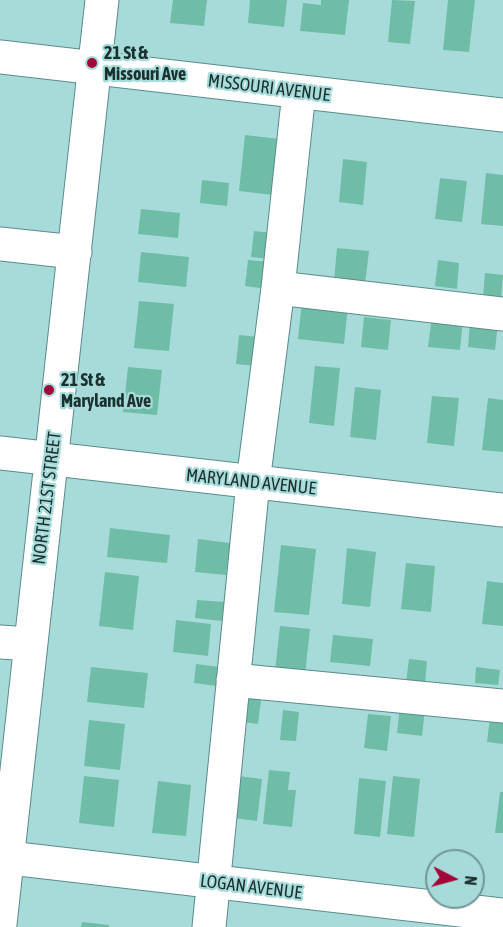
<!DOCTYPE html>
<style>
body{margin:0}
#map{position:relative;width:503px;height:927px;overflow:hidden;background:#a7dbda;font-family:"Asap Condensed",sans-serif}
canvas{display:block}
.north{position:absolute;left:425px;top:849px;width:60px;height:60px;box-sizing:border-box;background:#a7dbda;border:2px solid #6f9796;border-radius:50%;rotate:96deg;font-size:16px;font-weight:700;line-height:24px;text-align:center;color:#1b3130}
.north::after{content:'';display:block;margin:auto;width:21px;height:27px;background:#a30638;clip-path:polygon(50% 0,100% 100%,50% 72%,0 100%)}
</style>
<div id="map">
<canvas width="503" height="927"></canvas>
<div class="north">N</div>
</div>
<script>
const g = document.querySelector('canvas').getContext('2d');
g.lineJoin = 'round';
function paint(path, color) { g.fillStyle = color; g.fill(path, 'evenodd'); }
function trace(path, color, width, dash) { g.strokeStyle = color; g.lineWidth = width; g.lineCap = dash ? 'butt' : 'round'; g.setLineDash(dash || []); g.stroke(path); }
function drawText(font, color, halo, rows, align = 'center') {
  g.font = font + ' "Asap Condensed",sans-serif'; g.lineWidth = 4.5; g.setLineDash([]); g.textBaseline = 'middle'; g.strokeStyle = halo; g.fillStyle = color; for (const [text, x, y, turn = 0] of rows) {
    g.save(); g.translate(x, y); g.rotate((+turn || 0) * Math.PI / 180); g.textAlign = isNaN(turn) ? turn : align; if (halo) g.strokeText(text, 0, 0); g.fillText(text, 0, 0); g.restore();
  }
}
paint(new Path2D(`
 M173,0H207L204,26L170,23Z
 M250,0H287L284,27L248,23Z
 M321,0H349L345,35L300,31L303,3L321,5Z
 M392,0L415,1L410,44L388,42Z
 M448,0H475L469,52L443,50Z
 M245,135L279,139L273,195L239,191Z
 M343,159L367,162L363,205L339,202Z
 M486,173L503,175V226L481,224Z
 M440,178L467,181L462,222L435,219Z
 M202,180L229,183L227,206L200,203Z
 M141,209L180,213L178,238L138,234Z
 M254,231L273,233L270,259L251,257Z
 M337,248L369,251L365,284L334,280Z
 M141,252L189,257L186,287L138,282Z
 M248,260L270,262L268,289L245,286Z
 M438,260L459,263L457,289L435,286Z
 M485,273L503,275L501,299L483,297Z
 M139,301L174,304L169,351L134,348Z
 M302,301L348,306L344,344L298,339Z
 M432,316L463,319L460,350L428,347Z
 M364,317L391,320L388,350L361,347Z
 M470,320L498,323L495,350L468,347Z
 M239,335L259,337L256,366L236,364Z
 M315,366L340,368L334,426L309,423Z
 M128,367L162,370L157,415L123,412Z
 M355,387L381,390L376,440L350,437Z
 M432,396L459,398L454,446L427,443Z
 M488,398L503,400V452L482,450Z
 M110,528L170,535L167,563L107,557Z
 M198,539L230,543L226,575L195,572Z
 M281,545L316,549L309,615L274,612Z
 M347,548L376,552L370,607L342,604Z
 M406,563L435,566L431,612L401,609Z
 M105,572L139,576L133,630L99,626Z
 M487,581L503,583V626L482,624Z
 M197,600L224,602L222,621L195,618Z
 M176,620L211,624L208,656L173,652Z
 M280,626L310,629L305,674L275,671Z
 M333,635L373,639L370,666L330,662Z
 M409,659L427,661L425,684L406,682Z
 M196,664L219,667L217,686L194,683Z
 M91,667L148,673L144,708L87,702Z
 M476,667L500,670L498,685L475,683Z
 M245,698L261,700L258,724L242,722Z
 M400,706L425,709L422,736L397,733Z
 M283,710L299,712L296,741L280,740Z
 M368,714L391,716L387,751L364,748Z
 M490,718L503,720V744L487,742Z
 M89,720L125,724L120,770L84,766Z
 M269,770L290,772L288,790H296L292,827L263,824Z
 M84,776L119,780L114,827L79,823Z
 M238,776L262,779L257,821L234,818Z
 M393,776L420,779L414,837L387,834Z
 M359,778L386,781L380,837L354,834Z
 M158,781L191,785L186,836L152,833Z
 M500,792H503V833H495Z
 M82,922L109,925V927H81Z`), '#70bda7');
const minor = new Path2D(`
 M0,57L503,115
 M0,244L75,252
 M278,288L503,314
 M0,453L503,510
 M0,642L30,644
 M233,680L503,706
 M0,857L503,915
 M0,924L102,0
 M209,927L253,482L278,288L299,92`);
trace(minor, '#598b8a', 35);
trace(minor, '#fff', 33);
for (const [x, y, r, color] of [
 [92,63,6,"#a30638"],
 [49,390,6,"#a30638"]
]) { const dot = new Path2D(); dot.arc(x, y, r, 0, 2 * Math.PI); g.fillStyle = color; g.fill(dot); trace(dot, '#a7dbda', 2); }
drawText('bold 18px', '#1b3130', '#a7dbda', [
 ["21 St &",104,53],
 ["Missouri Ave",104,74],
 ["21 St &",61,380],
 ["Maryland Ave",61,401]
], 'left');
drawText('18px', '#1b3130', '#a7dbda', [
 ["MISSOURI AVENUE",269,88,7],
 ["MARYLAND AVENUE",251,482,6],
 ["NORTH 21ST STREET",47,498,-83],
 ["LOGAN AVENUE",251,887,7]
]);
</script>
